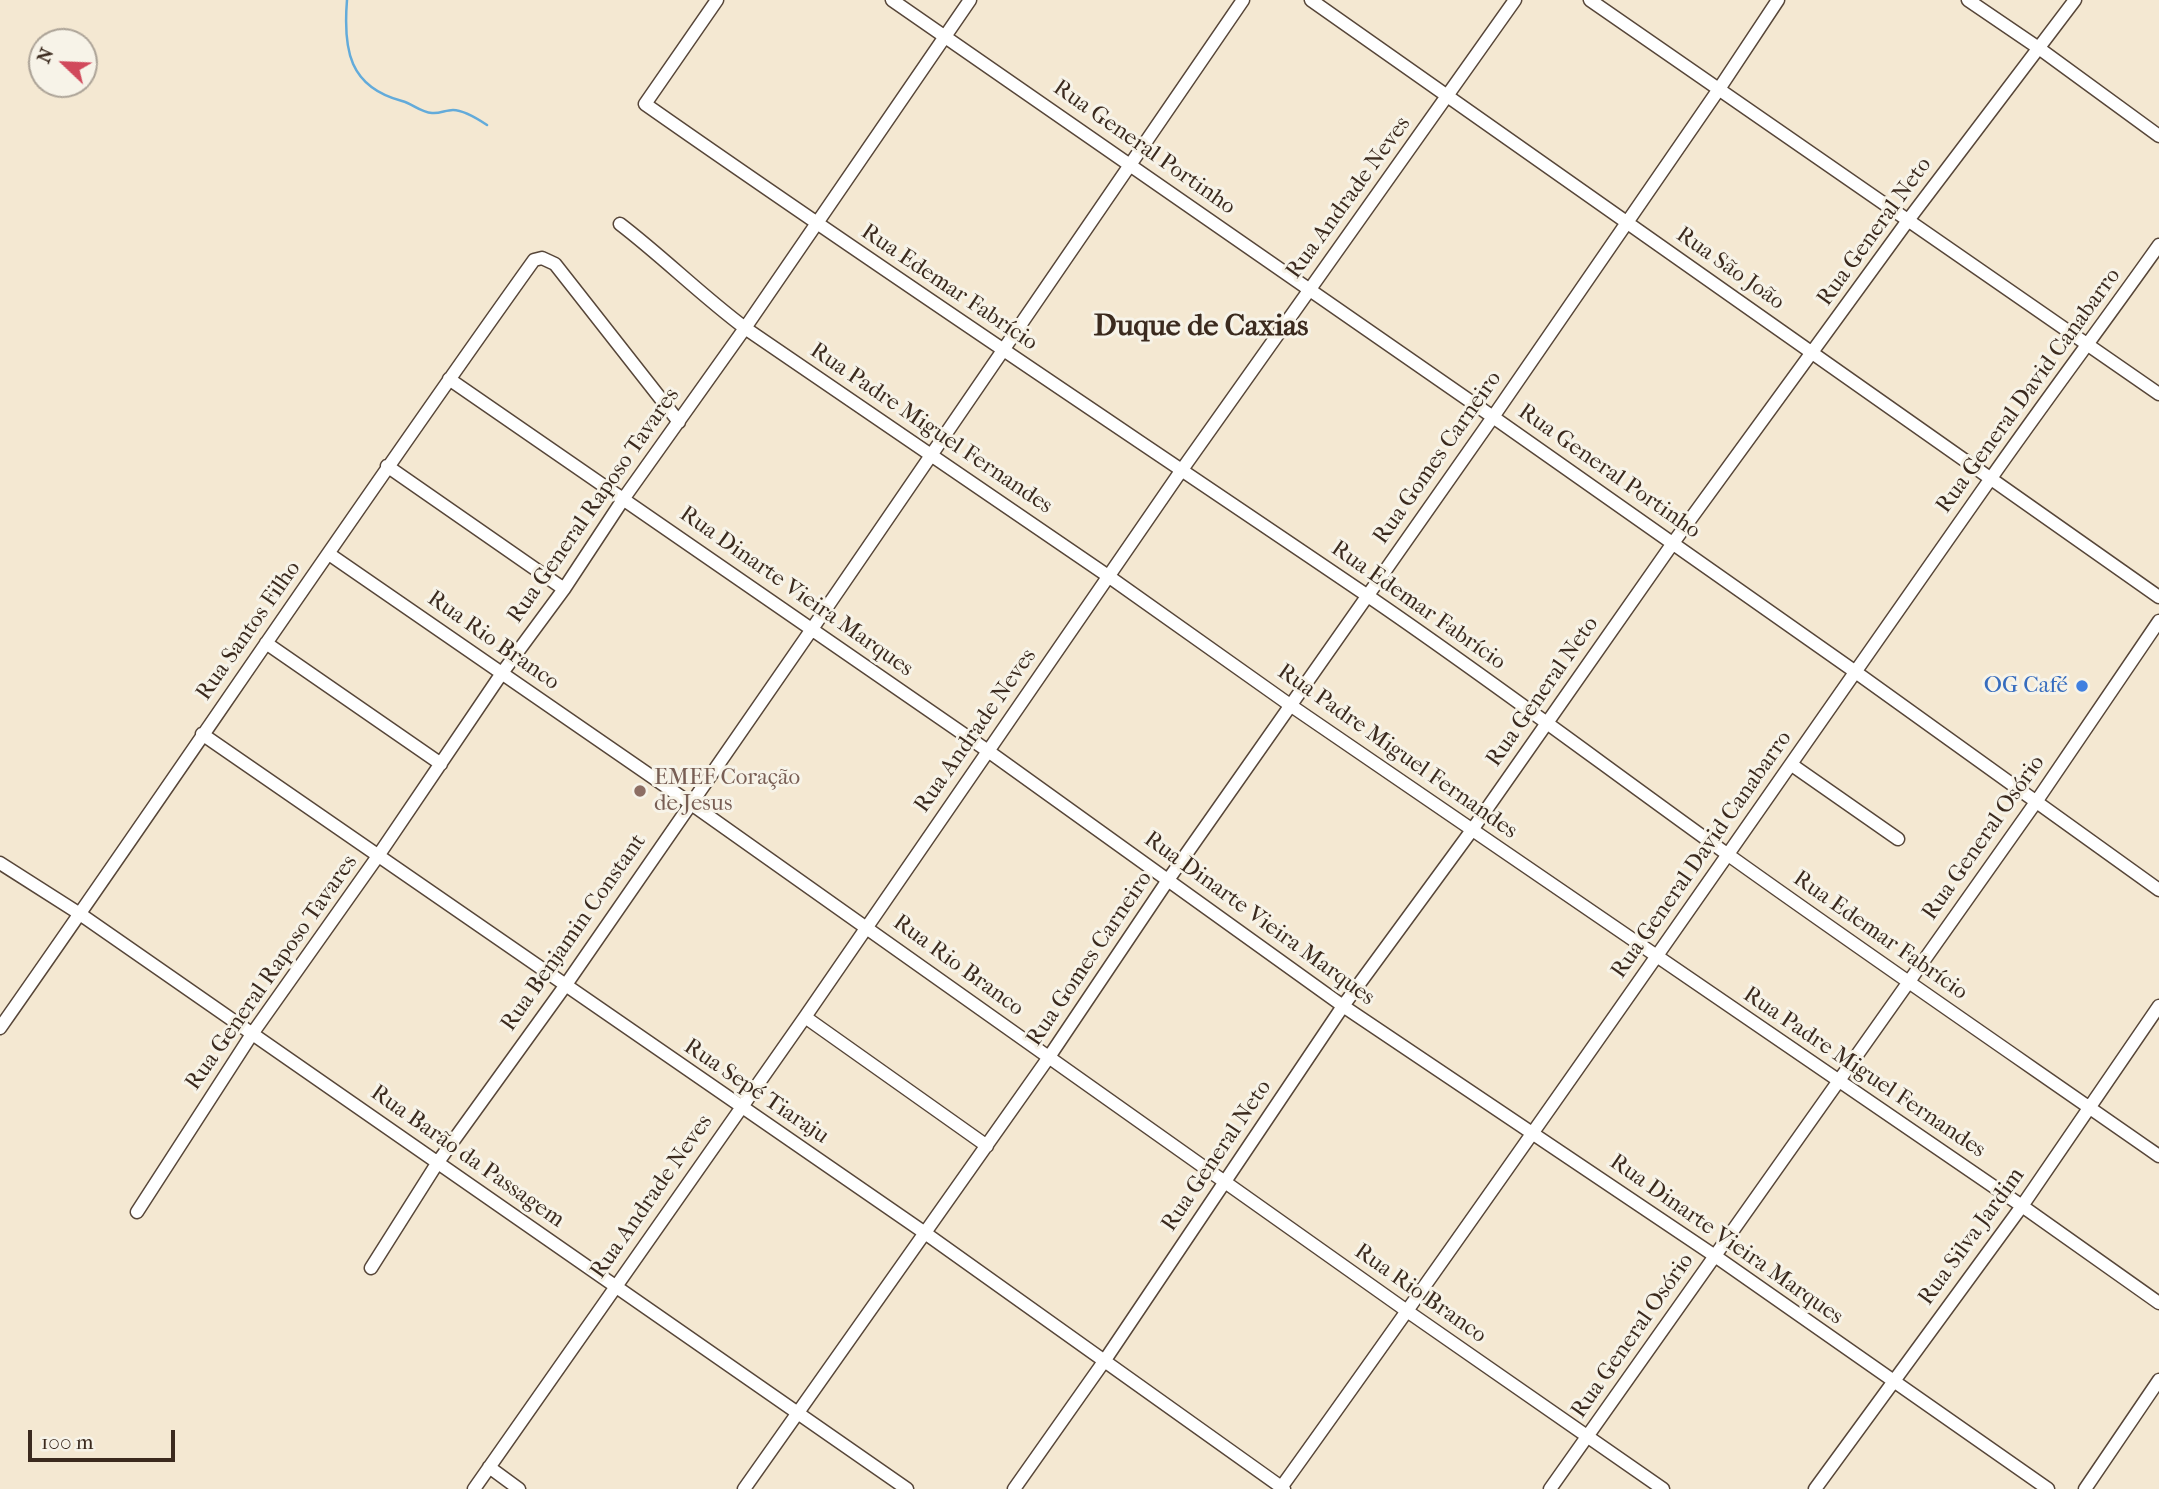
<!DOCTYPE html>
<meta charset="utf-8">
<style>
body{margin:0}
#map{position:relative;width:2159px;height:1489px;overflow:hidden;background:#f4e8d2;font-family:"IM FELL French Canon",serif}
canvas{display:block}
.north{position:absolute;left:28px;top:28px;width:70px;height:70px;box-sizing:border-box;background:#f7f3e8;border:2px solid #aca397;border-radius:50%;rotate:293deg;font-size:19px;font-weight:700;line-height:28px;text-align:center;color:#3b2a1e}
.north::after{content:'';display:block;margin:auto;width:24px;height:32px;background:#d1495b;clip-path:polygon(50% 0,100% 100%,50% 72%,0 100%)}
.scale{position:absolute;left:28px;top:1430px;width:147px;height:32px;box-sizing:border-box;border:4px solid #3b2a1e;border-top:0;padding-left:9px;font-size:21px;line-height:24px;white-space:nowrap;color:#3b2a1e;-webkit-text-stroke:5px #f7f3e8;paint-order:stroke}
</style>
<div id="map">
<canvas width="2159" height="1489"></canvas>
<div class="north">N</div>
<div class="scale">100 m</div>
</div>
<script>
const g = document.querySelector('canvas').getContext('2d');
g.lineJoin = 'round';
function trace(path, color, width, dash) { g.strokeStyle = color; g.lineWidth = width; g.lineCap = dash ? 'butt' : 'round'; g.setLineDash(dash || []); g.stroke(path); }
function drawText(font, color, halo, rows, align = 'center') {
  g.font = font + ' "IM FELL French Canon",serif'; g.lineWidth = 6; g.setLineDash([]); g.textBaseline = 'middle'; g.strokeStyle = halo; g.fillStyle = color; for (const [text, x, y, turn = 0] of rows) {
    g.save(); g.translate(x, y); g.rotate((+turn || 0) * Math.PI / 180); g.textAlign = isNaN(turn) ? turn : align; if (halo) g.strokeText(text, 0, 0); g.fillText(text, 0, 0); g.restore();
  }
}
trace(new Path2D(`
 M347,0C343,50 349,87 402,101C413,104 420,112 432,113C439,114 446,110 453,110C464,110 478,119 487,125`), '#63abda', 2.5);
const minor = new Path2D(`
 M717,0L645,104C883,271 1125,431 1365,594C1490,679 1611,771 1734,859C1874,959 2017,1057 2159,1156
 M892,0L1493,417L1857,673L2159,890
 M1311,0L2159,597
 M1590,0L2159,394
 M1968,0L2040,49L2159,136
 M620,224C663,257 701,295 745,328L1108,576L1290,705L2022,1206L2159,1303
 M449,379L988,751L1343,1006L1715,1256L2048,1489
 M387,466L564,589
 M329,554L690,803L1407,1311L1663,1489
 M266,643L441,764
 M202,734L925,1233L1284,1489
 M1792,765L1898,839
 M0,863L80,914L907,1489
 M805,1017L987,1146
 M0,1028C179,773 352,514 534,260L542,258L555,264L679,422
 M137,1212L252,1034L378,856L502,673L564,589L624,498L745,328L970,0
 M371,1268L438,1162L565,986L812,629L1243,0
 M489,1467L519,1489
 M474,1489L805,1017L1181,471L1515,0
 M744,1489L1049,1057L1168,880L1493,417L1719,89L1778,0
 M1014,1489L1105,1360L1343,1006L1472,830L1673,543L1909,219L2075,0
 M1280,1489C1520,1155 1753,817 1989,481C2045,401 2103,324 2159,245
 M1550,1489L2036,802L2159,621
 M1815,1489L2022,1206L2159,1006
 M2085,1489L2159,1380`);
trace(minor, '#574639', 15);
trace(minor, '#fff', 12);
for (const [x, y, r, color] of [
 [2082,686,7,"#3f7fe0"],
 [640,791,7,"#8d6e63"]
]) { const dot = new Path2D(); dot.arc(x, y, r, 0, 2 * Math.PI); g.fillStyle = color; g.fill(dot); trace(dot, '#f7f3e8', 2.5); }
drawText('23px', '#3b2a1e', '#f7f3e8', [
 ["Rua General Portinho",1144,148,35],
 ["Rua Andrade Neves",1349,198,-54],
 ["Rua General Neto",1875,232,-54],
 ["Rua São João",1730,269,35],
 ["Rua Edemar Fabrício",949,288,34],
 ["Rua General David Canabarro",2029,391,-54],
 ["Rua Padre Miguel Fernandes",931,429,34],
 ["Rua Gomes Carneiro",1438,458,-55],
 ["Rua General Portinho",1609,472,35],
 ["Rua General Raposo Tavares",594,506,-55],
 ["Rua Dinarte Vieira Marques",796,592,35],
 ["Rua Edemar Fabrício",1418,606,35],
 ["Rua Santos Filho",249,631,-55],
 ["Rua Rio Branco",493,641,35],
 ["Rua General Neto",1543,692,-55],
 ["Rua Andrade Neves",976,731,-55],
 ["Rua Padre Miguel Fernandes",1397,752,35],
 ["Rua General Osório",1984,838,-55],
 ["Rua General David Canabarro",1702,855,-55],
 ["Rua Dinarte Vieira Marques",1259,919,36],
 ["Rua Benjamin Constant",574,933,-55],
 ["Rua Edemar Fabrício",1880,936,35],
 ["Rua Gomes Carneiro",1090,959,-56],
 ["Rua Rio Branco",958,966,36],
 ["Rua General Raposo Tavares",272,973,-55],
 ["Rua Padre Miguel Fernandes",1864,1073,34],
 ["Rua Sepé Tiaraju",756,1092,34],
 ["Rua General Neto",1217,1156,-56],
 ["Rua Barão da Passagem",467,1157,35],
 ["Rua Andrade Neves",652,1197,-55],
 ["Rua Silva Jardim",1972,1237,-54],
 ["Rua Dinarte Vieira Marques",1726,1240,35],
 ["Rua Rio Branco",1420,1294,35],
 ["Rua General Osório",1633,1336,-55]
]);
drawText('23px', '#366cbe', '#f7f3e8', [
 ["OG Café",2068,686]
], 'right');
drawText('23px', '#785e54', '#f7f3e8', [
 ["EMEF Coração",654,778],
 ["de Jesus",654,804]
], 'left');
drawText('bold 30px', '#3b2a1e', '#f7f3e8', [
 ["Duque de Caxias",1201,328]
]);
</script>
